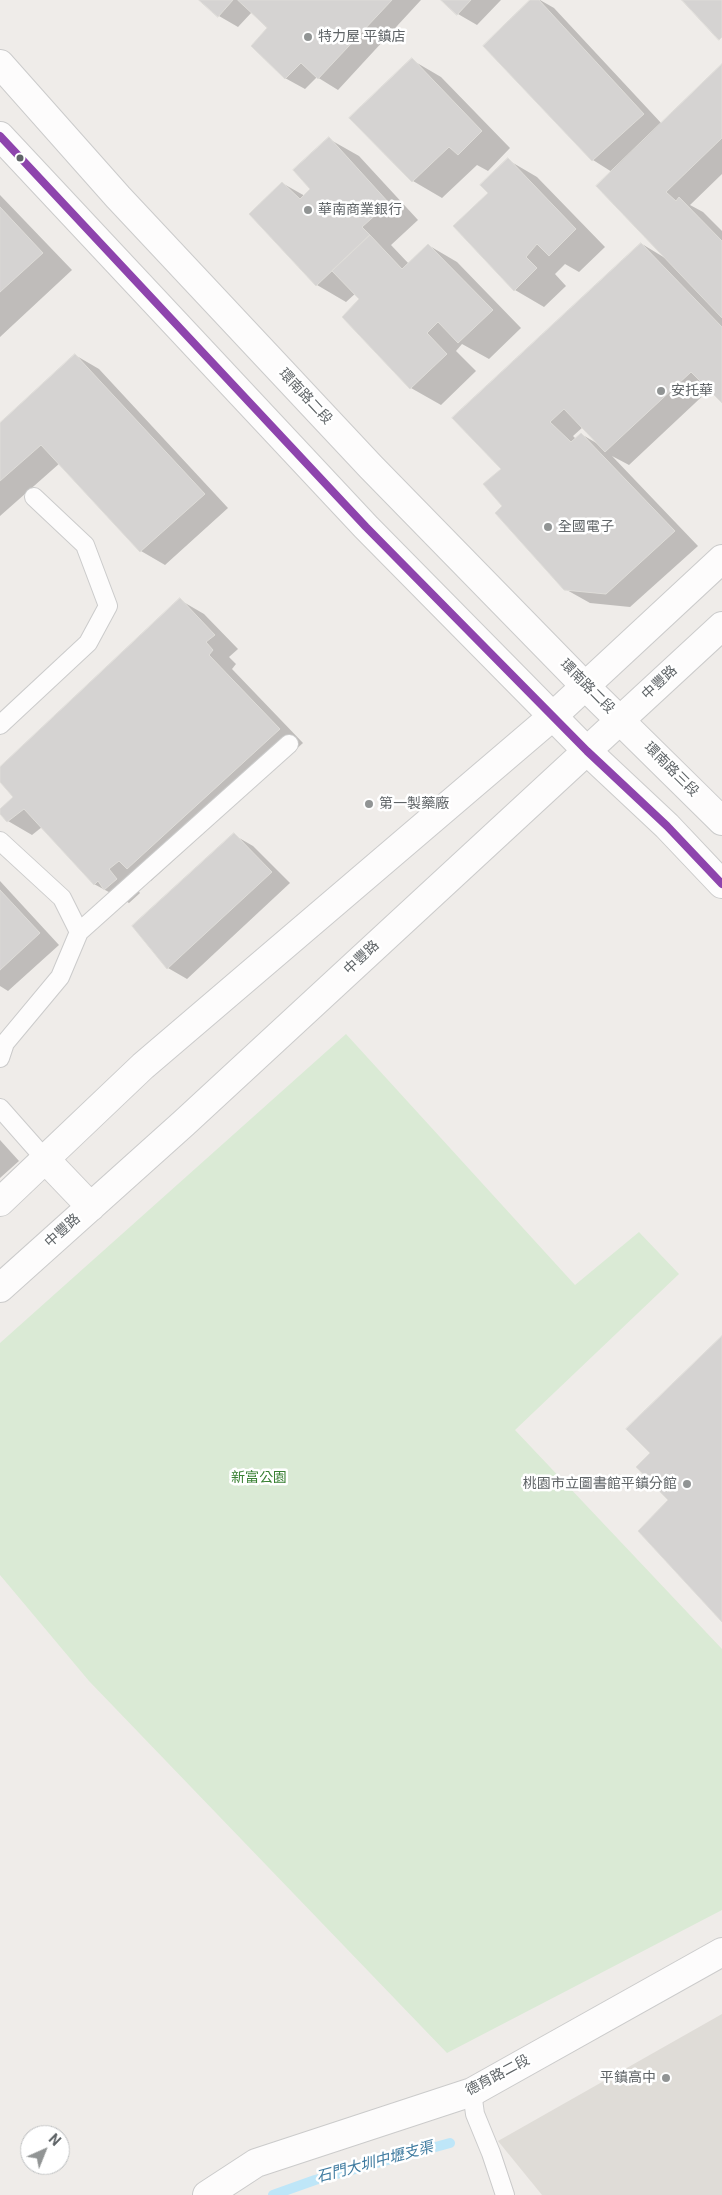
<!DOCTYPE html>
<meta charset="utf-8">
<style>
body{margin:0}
#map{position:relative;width:722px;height:2195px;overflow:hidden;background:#efece9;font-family:Roboto,sans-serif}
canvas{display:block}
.north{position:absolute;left:20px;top:2125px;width:50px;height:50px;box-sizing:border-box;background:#fff;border:1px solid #bfc1c2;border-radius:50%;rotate:44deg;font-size:14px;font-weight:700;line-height:20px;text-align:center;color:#5f6467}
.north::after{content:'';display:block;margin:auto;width:18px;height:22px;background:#919494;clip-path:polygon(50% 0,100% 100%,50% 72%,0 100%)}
</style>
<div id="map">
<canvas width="722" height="2195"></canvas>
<div class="north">N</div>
</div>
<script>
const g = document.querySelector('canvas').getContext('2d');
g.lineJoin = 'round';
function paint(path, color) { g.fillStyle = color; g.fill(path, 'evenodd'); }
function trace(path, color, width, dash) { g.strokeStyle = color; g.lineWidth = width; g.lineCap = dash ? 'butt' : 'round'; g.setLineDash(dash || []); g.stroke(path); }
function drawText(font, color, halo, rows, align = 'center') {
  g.font = font + ' Roboto,"Noto Sans TC",sans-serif'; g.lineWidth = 5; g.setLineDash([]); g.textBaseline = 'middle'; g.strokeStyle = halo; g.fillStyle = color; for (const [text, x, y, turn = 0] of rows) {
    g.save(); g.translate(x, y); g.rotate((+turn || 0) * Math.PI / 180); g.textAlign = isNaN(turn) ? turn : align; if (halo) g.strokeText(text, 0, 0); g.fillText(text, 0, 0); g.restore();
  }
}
paint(new Path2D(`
 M722,2014V2195H542L498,2141Z`), '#dfdcd7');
paint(new Path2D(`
 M346,1034L575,1285L639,1232L679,1274L515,1430L722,1649V1910L447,2053L89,1681L0,1575V1343Z`), '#daead5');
paint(new Path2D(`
 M201,0H421L338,90L317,77L305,89L285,78L268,28L252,12L238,27L219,16Z
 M443,0H501L477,25L458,14Z
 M532,0H540L554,8L662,124L722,66V174L690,205L703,212L722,231V402L710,389L629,465L612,456L698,546L630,607L590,603L565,589L504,506L503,469L642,244L665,258L612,172L593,160ZM583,427L598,444L581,434L576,439L573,436Z
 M412,60L441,77L510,148L488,171L477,165L442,198L413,181Z
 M329,139L359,156L418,220L391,245L409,264L428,245L457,262L521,328L489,359L462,344L456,351L476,371L441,405L411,388L361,299L356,293L346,302L317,285L282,183L305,196L312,189Z
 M508,160L537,177L605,247L579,272L565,264L555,274L566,286L544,307L515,290L490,193Z
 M0,195L72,270L0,337Z
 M75,355L99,369L228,508L165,565L141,551L60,463L0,516V425Z
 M180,600L204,614L238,649L229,657L236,664L232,669L303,743L151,881L142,876L132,883L140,893L129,903L94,884L42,827L32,835L8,821L0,813L15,797L0,780V769Z
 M234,835L253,846L290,883L187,979L168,968Z
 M0,881L59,945L8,991L0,986Z
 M0,1140L19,1161L0,1178Z`), '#0003');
trace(new Path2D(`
 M273,2195L315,2180L450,2143`), '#bee6f8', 10);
const building = new Path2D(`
 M199,0H233L218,17Z
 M238,0H392L318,79L301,63L285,79L251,46L267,28Z
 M441,0H471L457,15Z
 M530,0H539L644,114L592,161L483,46Z
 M682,0H722V37L719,40Z
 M412,58L482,131L458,155L449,147L412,182L349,118Z
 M722,64V138L666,192L676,201L679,197L722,241V318L596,186Z
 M329,137L389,203L362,227L370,235L316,286L249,214L282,182L300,199L310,189L293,170Z
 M508,158L576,229L549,256L537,244L526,257L537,268L514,291L453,226L488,193L480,185Z
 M0,207L43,253L0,292Z
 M370,235L402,269L428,244L493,310L458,343L438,322L427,333L447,354L410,389L342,317L359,299L332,271Z
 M641,243L722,327V403L691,372L605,452L564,409L550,422L571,442L581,433L675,531L606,594L564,590L495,513L502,506L483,484L501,469L452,418Z
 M75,354L205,494L140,552L41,445L0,481V423Z
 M180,598L215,635L206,642L213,650L209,655L280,729L127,869L119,861L109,869L117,879L104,890L98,881L94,885L24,809L7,822L0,814V809L13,797L0,782V767Z
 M234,833L272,872L167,969L132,926Z
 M0,890L40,933L0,970Z
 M722,1336V1622L638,1531L668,1500L636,1467L650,1453L626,1429Z`);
paint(building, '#d5d3d2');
trace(building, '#dedcd8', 1);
const lane = new Path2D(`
 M0,725L88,643L108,606L85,545L34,497
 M0,841L62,898L79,932L60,977L5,1043L0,1058
 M79,932L289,744
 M0,1108L46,1160
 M472,2092L475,2114L491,2153L505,2195`);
const street = new Path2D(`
 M207,2195L256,2163L472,2092L722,1952`);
const secondary = new Path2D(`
 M0,64L118,197L371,467L585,686L722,821
 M0,136L366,527L587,751L667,826L722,884
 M46,1160L91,1207
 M0,1202L143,1066L553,716L722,559
 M0,1288L184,1123L722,626`);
trace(lane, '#cbcbcb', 20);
trace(street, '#cbcbcb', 30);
trace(secondary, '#cbcbcb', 30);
trace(lane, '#fdfcfc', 18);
trace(street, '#fdfcfc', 28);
trace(secondary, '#fdfcfc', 28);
trace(new Path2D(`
 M0,136L366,527L587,751L667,826L722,884`), '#8e44ad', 8);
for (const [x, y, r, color] of [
 [308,37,5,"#919494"],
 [20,158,4.5,"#5f6467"],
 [308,210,5,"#919494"],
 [661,391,5,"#919494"],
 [548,527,5,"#919494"],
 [369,804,5,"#919494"],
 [687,1484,5,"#919494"],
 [666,2078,5,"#919494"]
]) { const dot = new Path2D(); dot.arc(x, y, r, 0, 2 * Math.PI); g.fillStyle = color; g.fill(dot); trace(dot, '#fff', 2); }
drawText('14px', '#5f6467', '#fff', [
 ["特力屋 平鎮店",318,37],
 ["華南商業銀行",318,210],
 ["安托華",671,391],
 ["全國電子",558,527],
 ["第一製藥廠",379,804],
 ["桃園市立圖書館平鎮分館",677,1484,"right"],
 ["平鎮高中",656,2078,"right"]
], 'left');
drawText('14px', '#5f6467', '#fff', [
 ["環南路二段",305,397,47],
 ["中豐路",660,683,-43],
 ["環南路二段",587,687,45],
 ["環南路三段",671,770,45],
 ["中豐路",362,958,-43],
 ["中豐路",63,1231,-42],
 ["德育路二段",498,2076,-28]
]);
drawText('14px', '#3a8134', '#fff', [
 ["新富公園",259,1478]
]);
drawText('italic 15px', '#3f7ba0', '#fff', [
 ["石門大圳中壢支渠",375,2163,-15]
]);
</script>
